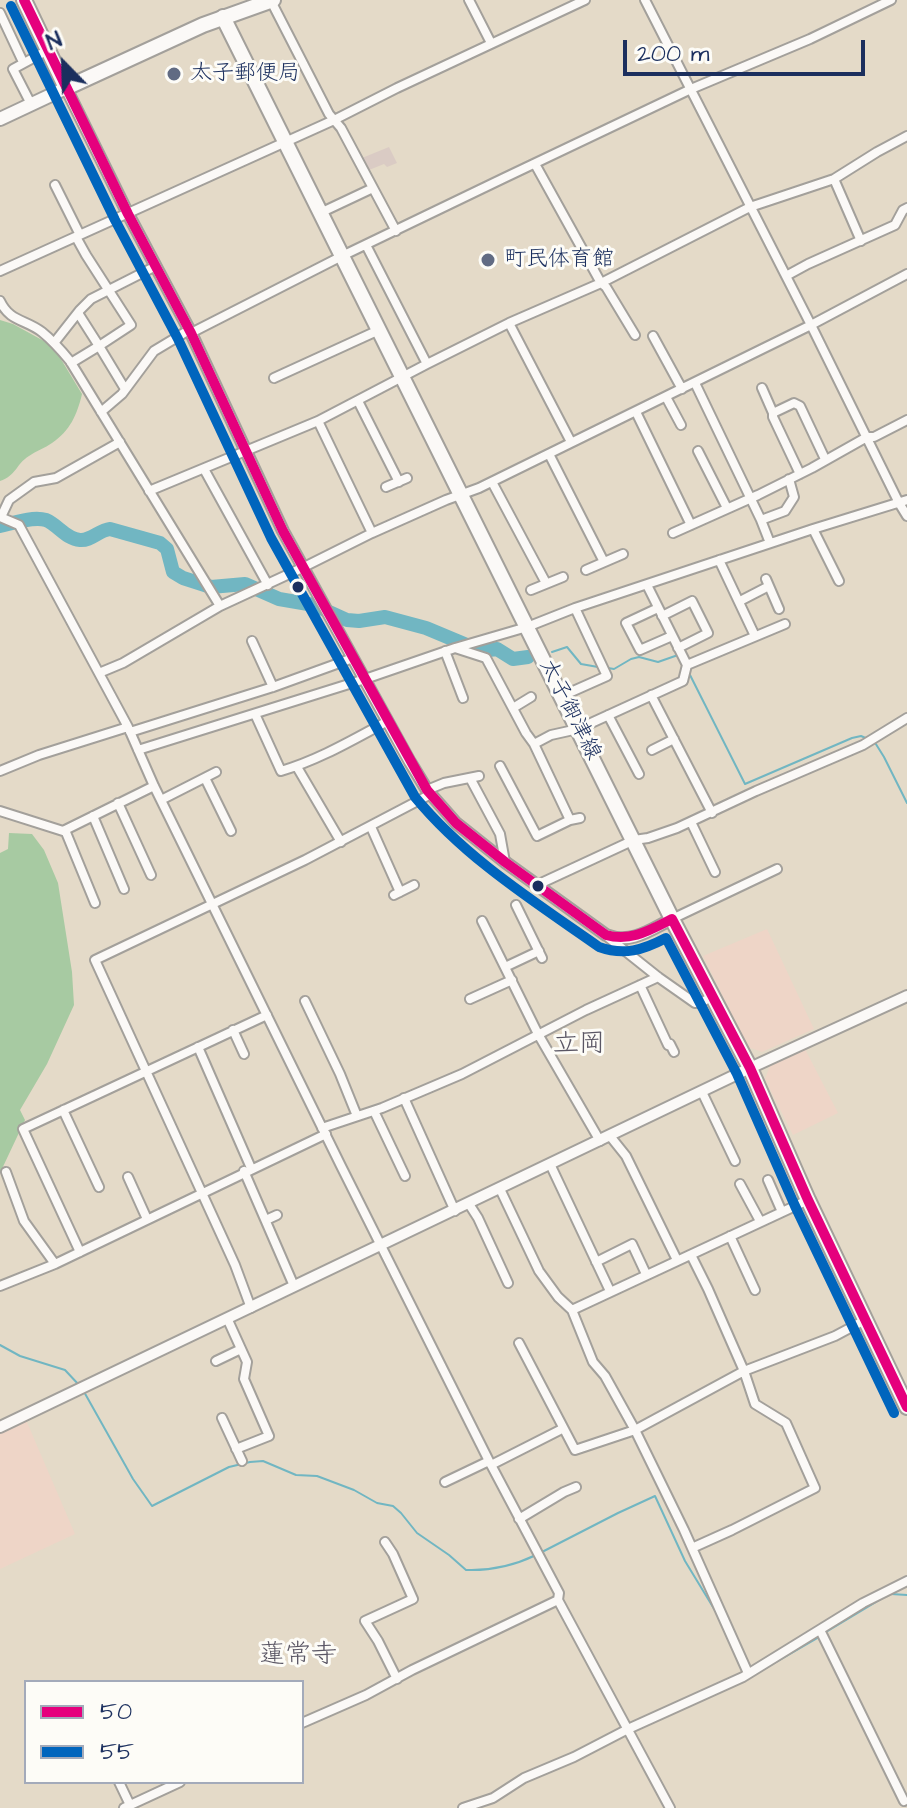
<!DOCTYPE html>
<meta charset="utf-8">
<style>
body{margin:0}
#map{position:relative;width:907px;height:1808px;overflow:hidden;background:#e4dac8;font-family:"Architects Daughter",sans-serif}
canvas{display:block}
.legend{position:absolute;left:24px;top:1680px;width:280px;height:104px;box-sizing:border-box;background:#fdfcf7;border:2px solid #a3aaba;margin:0;padding:10px 14px;list-style:none;font-size:24px;color:#1b2f5e}
.legend li{display:flex;align-items:center;gap:16px;height:40px}
.legend b{width:40px;border:2px solid #a3aaba}
.north{position:absolute;left:24px;top:24px;width:80px;height:80px;-webkit-text-stroke:6px #fdfcf7;paint-order:stroke;rotate:337deg;font-size:22px;font-weight:700;line-height:32px;text-align:center;color:#1b2f5e}
.north::after{content:'';display:block;margin:auto;width:28px;height:36px;background:#1b2f5e;clip-path:polygon(50% 0,100% 100%,50% 72%,0 100%)}
.scale{position:absolute;left:623px;top:40px;width:242px;height:36px;box-sizing:border-box;border:4px solid #1b2f5e;border-top:0;padding-left:10px;font-size:24px;line-height:28px;white-space:nowrap;color:#1b2f5e;-webkit-text-stroke:6px #fdfcf7;paint-order:stroke}
</style>
<div id="map">
<canvas width="907" height="1808"></canvas>
<ul class="legend">
<li><b style="height:10px;background:#e5007d"></b>50</li>
<li><b style="height:10px;background:#0065bd"></b>55</li>
</ul>
<div class="north">N</div>
<div class="scale">200 m</div>
</div>
<script>
const g = document.querySelector('canvas').getContext('2d');
g.lineJoin = 'round';
function paint(path, color) { g.fillStyle = color; g.fill(path, 'evenodd'); }
function trace(path, color, width, dash) { g.strokeStyle = color; g.lineWidth = width; g.lineCap = dash ? 'butt' : 'round'; g.setLineDash(dash || []); g.stroke(path); }
function drawText(font, color, halo, rows, align = 'center') {
  g.font = font + ' "Architects Daughter","Klee One",sans-serif'; g.lineWidth = 6; g.setLineDash([]); g.textBaseline = 'middle'; g.strokeStyle = halo; g.fillStyle = color; for (const [text, x, y, turn = 0] of rows) {
    g.save(); g.translate(x, y); g.rotate((+turn || 0) * Math.PI / 180); g.textAlign = isNaN(turn) ? turn : align; if (halo) g.strokeText(text, 0, 0); g.fillText(text, 0, 0); g.restore();
  }
}
paint(new Path2D(`
 M767,929L814,1029L762,1052L748,1047L703,956Z
 M805,1049L838,1113L793,1135L765,1079L771,1063Z
 M26,1420L75,1534L0,1569V1433Z`), '#eed5c7');
paint(new Path2D(`
 M389,147L397,163L387,167L384,164L369,170L362,158Z`), '#dacbc4');
paint(new Path2D(`
 M0,320L13,324L53,346L82,394C77,415 70,431 52,443C45,448 36,451 29,456C16,464 16,476 0,481Z
 M9,833L32,834L44,850L58,883L72,972L74,1005L47,1064L20,1110L25,1120L0,1173V853L8,849Z`), '#a7caa2');
trace(new Path2D(`
 M552,652L567,647L581,664L598,667
 M608,668L614,669L631,659L639,657L658,662L678,655
 M689,673L745,784L852,738L861,736L868,739
 M874,741L884,757L907,803
 M0,1345L20,1356L65,1370L79,1385
 M83,1390L133,1479L152,1506L229,1467L250,1462L263,1461L296,1475L317,1476L354,1490L377,1503L393,1506L401,1513L417,1533L449,1555L466,1570C492,1571 513,1566 536,1555
 M542,1552L618,1513L655,1496L685,1561L716,1612
 M891,1594L907,1595
 M826,1632L886,1596
 M727,1636L744,1674
 M764,1669L821,1636`), '#71b6c2', 2);
trace(new Path2D(`
 M0,526C13,523 33,516 46,520C58,525 66,539 80,540C91,541 99,530 110,529L160,543L167,549L173,572L183,578L211,587L245,584L279,599L314,605L347,620L359,621L385,617L426,628L481,651L497,649L513,659L528,657`), '#71b6c2', 14);
const minor = new Path2D(`
 M469,0L491,43
 M645,0L811,325L899,503L907,516
 M271,1L329,114L341,128L396,231
 M0,13L23,62
 M31,104L13,69L48,50
 M535,164L601,283L606,287L635,335
 M834,179L861,241
 M55,185L80,235
 M320,213L373,188
 M76,237L86,255L131,325L99,346L125,389
 M366,245L427,364
 M0,271L334,120L397,88L585,0
 M786,276L808,264L895,225L903,210L907,208
 M0,301C10,322 25,319 42,332C52,340 61,350 70,361L220,606
 M509,323L571,442
 M191,333L342,256L504,178L691,89L810,39L891,0
 M653,336L682,389
 M54,343L80,310L91,299L156,266
 M71,363L99,346L78,313
 M274,378L379,330
 M695,383L761,520L770,543
 M762,388L773,413V417L800,474
 M666,397L681,425
 M358,401L399,482
 M101,412L122,394L154,351L189,330
 M636,412L691,525
 M773,413L794,403L800,406L825,459
 M318,421L372,533
 M698,451L727,508
 M549,454L604,562
 M204,469L268,585
 M492,482L546,583
 M386,487L407,478
 M149,491L318,421L427,364L509,323L601,283L750,207L834,179L877,152L907,136
 M0,517L19,525L128,727L154,786L341,1166L489,1461L559,1593L558,1600L670,1808
 M1,517L9,500L34,482L56,478L120,442
 M761,520L785,511L794,497L789,479
 M813,529L839,581
 M673,533L758,495L812,468L867,437H874L907,420
 M719,560L755,636
 M586,570L623,554
 M766,579L779,609
 M531,590L563,577
 M740,601L769,586
 M658,608L626,623L640,650L672,636
 M662,616L692,601L708,633L678,648
 M252,641L273,687
 M455,648L486,658L526,733L534,744L570,820
 M445,651L463,698
 M687,665L785,624
 M99,673L123,663L220,606L302,568L372,533L446,500L479,488L811,325L907,274
 M651,695L712,813
 M562,696L607,676L575,608
 M513,708L531,697
 M255,714L281,771C319,760 354,739 388,721
 M608,715L639,774
 M130,732L273,687L353,658
 M534,744L551,735L578,729L683,681L687,665L647,585
 M138,750L365,679L455,648L527,627L575,608L813,529L907,500
 M652,750L674,739
 M500,766L537,836L570,820L580,818
 M297,767L341,842
 M0,771L39,755L128,727
 M205,778L231,831
 M470,778L500,834L505,862
 M427,790L444,783L479,776
 M161,800L216,772
 M118,803L151,875
 M0,811L63,831L154,786
 M93,816L124,889
 M691,822L715,872
 M371,827L400,892
 M65,830L95,903
 M537,885L634,840L648,838L677,828L756,791L863,745L907,718
 M394,895L414,885
 M516,905L542,958
 M672,919L777,869
 M482,921L538,1034L600,1141
 M609,938L658,977L695,1003L702,1002L712,997
 M505,967L539,951
 M640,985L668,1045L670,1044L674,1052
 M470,999L512,980
 M305,1001L340,1074L357,1116
 M233,1030L244,1054
 M198,1047L251,1168
 M702,1092L735,1161
 M404,1098L455,1211
 M63,1110L99,1187
 M374,1111L405,1176
 M322,1128L382,1108L462,1074L586,1010L658,977
 M610,1136L626,1156L677,1260
 M550,1164L610,1291
 M244,1171L294,1286
 M6,1172L24,1221L55,1264
 M128,1177L147,1219
 M768,1180L782,1212
 M740,1184L760,1221
 M500,1189L539,1271L558,1297L572,1310L593,1362L605,1376L635,1430L684,1530L748,1673
 M469,1204L478,1218L508,1283
 M266,1220L277,1215
 M730,1236L755,1290
 M80,1252L23,1129L267,1015
 M691,1255L708,1289L744,1371L755,1404L786,1423L815,1488L732,1530L692,1548
 M596,1262L632,1244L646,1274
 M0,1286L55,1264L326,1134
 M251,1308L235,1265L95,960L305,860L431,794
 M572,1310L808,1200
 M227,1318L247,1362L244,1379L269,1436L236,1449
 M519,1343L575,1450L635,1430L744,1371L835,1336L865,1320
 M216,1361L241,1349
 M222,1418L242,1461
 M491,1465L562,1429
 M445,1482L489,1461
 M519,1519L564,1492L576,1487
 M385,1542L393,1554L413,1599L365,1621L378,1641L397,1679
 M820,1630L904,1801
 M302,1723L366,1695L412,1670L558,1600
 M119,1782L130,1805
 M124,1808L180,1782
 M463,1808L493,1798L524,1778L574,1757L628,1729L743,1677L863,1603L907,1581`);
const tertiary = new Path2D(`
 M66,88L128,214L191,333L283,531L410,762L427,790L456,823L505,862L606,935C631,945 650,930 672,919
 M0,1427L750,1068L907,996`);
const secondary = new Path2D(`
 M0,119L66,88`);
const primary = new Path2D(`
 M223,17L672,919L750,1068L808,1200L907,1407`);
const trunk = new Path2D(`
 M24,0L66,88L203,25L273,0`);
trace(minor, '#a3a09b', 12);
trace(tertiary, '#a3a09b', 14);
trace(secondary, '#a3a09b', 16);
trace(primary, '#a3a09b', 18);
trace(trunk, '#a3a09b', 18);
trace(minor, '#fbf9f7', 8);
trace(tertiary, '#fbf9f7', 10);
trace(secondary, '#fbf9f7', 12);
trace(primary, '#fbf9f7', 14);
trace(trunk, '#fbf9f7', 14);
trace(new Path2D(`
 M24,0L128,214L191,333L283,531L427,790L456,823L505,862L606,935C631,942 650,930 672,919L750,1068L808,1200L907,1407`), '#e5007d', 10);
trace(new Path2D(`
 M11,6L115,220L178,339L271,538L415,797C465,858 535,902 599,947C624,956 643,950 666,938L737,1074L795,1206L894,1413`), '#0065bd', 10);
for (const [x, y, r, color] of [
 [174,74,8,"#616b83"],
 [488,260,8,"#616b83"],
 [298,587,7,"#1b2f5e"],
 [538,886,7,"#1b2f5e"]
]) { const dot = new Path2D(); dot.arc(x, y, r, 0, 2 * Math.PI); g.fillStyle = color; g.fill(dot); trace(dot, '#fdfcf7', 3); }
drawText('22px', '#1b2f5e', '#fdfcf7', [
 ["太子郵便局",190,74],
 ["町民体育館",504,260]
], 'left');
drawText('22px', '#1b2f5e', '#fdfcf7', [
 ["太子御津線",569,710,63]
]);
drawText('26px', '#5a5664', '#fdfcf7', [
 ["立岡",579,1046],
 ["蓮常寺",298,1657]
]);
</script>
